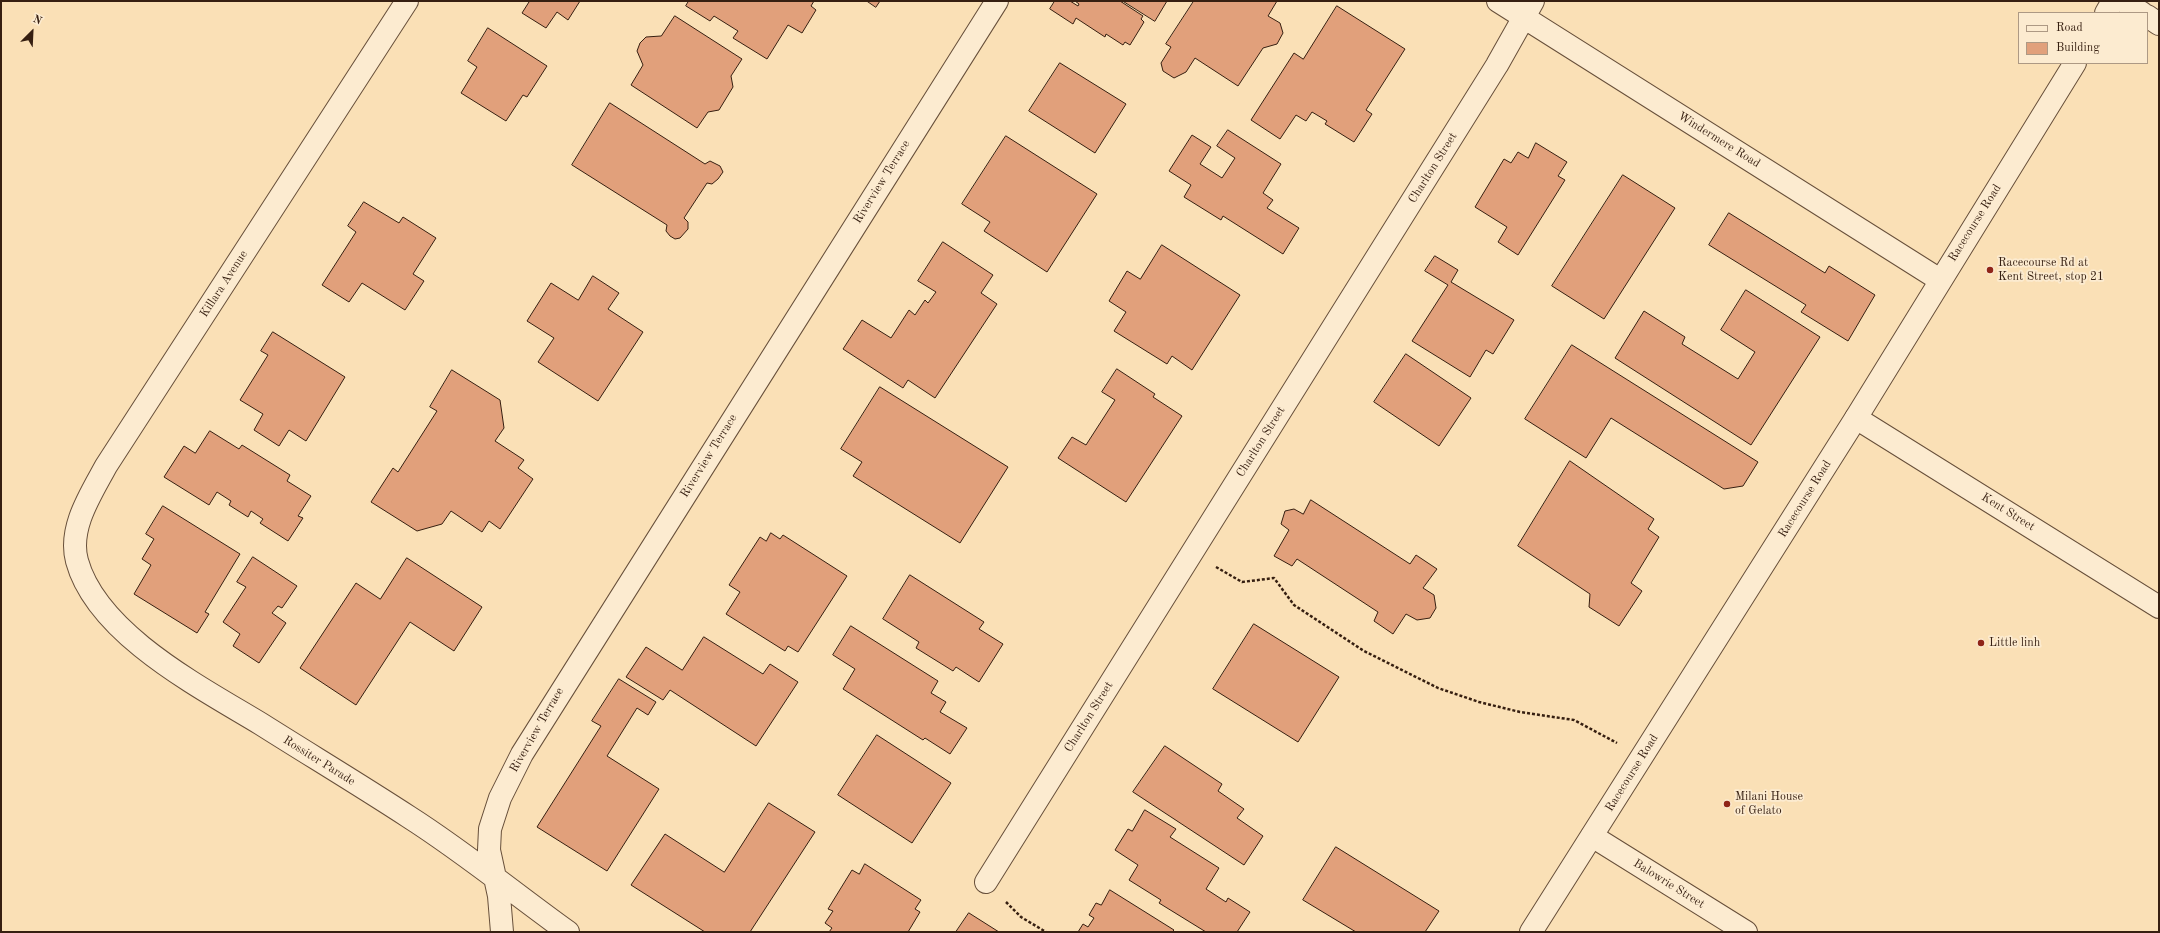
<!DOCTYPE html>
<style>
body{margin:0}
#map{position:relative;width:2160px;height:933px;overflow:hidden;background:#fae0b6;font-family:"Old Standard TT",serif}
canvas{display:block}
.frame{position:absolute;inset:0;border:2px solid #361f11;pointer-events:none}
.legend{position:absolute;left:2018px;top:12px;width:130px;height:52px;box-sizing:border-box;background:#fcebd0;border:1px solid #ad9984;margin:0;padding:5px 7px;list-style:none;font-size:12px;color:#361f11}
.legend li{display:flex;align-items:center;gap:8px;height:20px}
.legend b{width:20px;border:1px solid #ad9984}
.north{position:absolute;left:12px;top:12px;width:40px;height:40px;-webkit-text-stroke:3px #fcebd0;paint-order:stroke;rotate:24deg;font-size:11px;font-weight:700;line-height:16px;text-align:center;color:#361f11}
.north::after{content:'';display:block;margin:auto;width:14px;height:18px;background:#361f11;clip-path:polygon(50% 0,100% 100%,50% 72%,0 100%)}
</style>
<div id="map">
<canvas width="2160" height="933"></canvas>
<div class="frame"></div>
<ul class="legend">
<li><b style="height:5px;background:#fcebd0"></b>Road</li>
<li><b style="height:11px;background:#e1a07b"></b>Building</li>
</ul>
<div class="north">N</div>
</div>
<script>
const g = document.querySelector('canvas').getContext('2d');
g.lineJoin = 'round';
function paint(path, color) { g.fillStyle = color; g.fill(path, 'evenodd'); }
function trace(path, color, width, dash) { g.strokeStyle = color; g.lineWidth = width; g.lineCap = dash ? 'butt' : 'round'; g.setLineDash(dash || []); g.stroke(path); }
function drawText(font, color, halo, rows, align = 'center') {
  g.font = font + ' "Old Standard TT",serif'; g.lineWidth = 3.5; g.setLineDash([]); g.textBaseline = 'middle'; g.strokeStyle = halo; g.fillStyle = color; for (const [text, x, y, turn = 0] of rows) {
    g.save(); g.translate(x, y); g.rotate((+turn || 0) * Math.PI / 180); g.textAlign = isNaN(turn) ? turn : align; if (halo) g.strokeText(text, 0, 0); g.fillText(text, 0, 0); g.restore();
  }
}
const building = new Path2D(`
 M527,1H580L568,20L557,12L546,28L522,13L529,2Z
 M689,1H814L811,6L816,10L802,33L788,25L767,59L733,38L738,31L714,16L710,21L686,6Z
 M867,1H880L876,7Z
 M1055,1H1070L1078,6L1079,4L1075,1H1120L1143,16L1141,19L1144,22L1130,45L1125,42L1123,45L1106,34L1105,37L1076,18L1073,24L1050,9Z
 M1123,1H1167L1155,21Z
 M1194,1H1277L1268,16L1280,23L1283,33L1277,44L1263,48L1238,86L1195,58L1186,72L1174,78L1163,71L1161,63L1171,47L1166,44Z
 M1337,6L1405,49L1366,110L1372,114L1354,142L1325,124L1327,121L1312,112L1306,121L1296,115L1280,139L1251,120L1294,53L1303,59Z
 M675,16L742,59L731,76L733,87L719,110L708,112L697,128L631,85L643,65L637,51L640,43L646,37L661,36Z
 M488,28L547,66L527,97L523,95L506,121L461,93L477,67L468,61Z
 M1060,63L1126,104L1095,153L1029,111Z
 M610,103L705,164L710,161L720,166L723,172L718,179L712,184L707,183L684,218L688,222V229L680,238L675,239L670,236L666,231L667,225L572,165Z
 M1228,130L1281,164L1263,193L1273,200L1267,208L1299,228L1283,254L1223,216L1221,220L1184,197L1191,185L1169,171L1192,135L1211,147L1200,164L1222,178L1235,158L1217,146Z
 M1006,136L1097,194L1047,272L984,231L990,222L962,204Z
 M1536,143L1567,162L1558,176L1565,180L1518,255L1498,242L1507,227L1475,207L1504,159L1511,163L1518,152L1528,158Z
 M1623,175L1675,208L1604,319L1552,286Z
 M364,202L399,223L403,217L436,238L413,274L424,281L405,310L362,283L349,302L322,285L356,232L348,226Z
 M1729,213L1825,273L1829,266L1875,295L1848,341L1801,312L1806,305L1709,245Z
 M943,242L993,275L981,293L997,304L935,398L908,380L903,388L843,349L862,320L891,338L909,310L915,315L925,300L928,303L936,292L918,281Z
 M1162,245L1240,295L1192,370L1172,356L1167,364L1114,331L1126,312L1109,301L1127,271L1140,279Z
 M1435,256L1458,270L1451,282L1514,320L1493,354L1486,350L1470,377L1412,341L1448,285L1425,271Z
 M593,276L619,293L608,309L643,332L598,401L538,362L554,338L527,321L551,283L578,300Z
 M1746,290L1820,337L1751,445L1615,358L1644,311L1685,337L1682,344L1738,379L1755,352L1721,330Z
 M273,332L345,377L306,441L289,430L279,446L254,430L263,414L240,400L268,355L261,351Z
 M1572,345L1758,462L1743,486L1724,489L1611,418L1586,458L1525,419Z
 M1406,354L1471,398L1439,446L1374,402Z
 M1117,369L1155,394L1153,397L1182,416L1126,502L1058,458L1072,437L1086,445L1115,400L1102,392Z
 M452,370L500,400L504,428L495,441L524,460L518,468L533,479L500,529L489,521L482,532L451,511L442,524L417,531L371,502L393,468L398,472L437,411L430,407Z
 M880,387L1008,467L960,543L853,476L862,462L841,449Z
 M210,431L239,449L242,445L290,475L287,481L311,496L298,516L303,518L288,541L260,523L263,519L251,511L248,517L229,505L231,501L217,492L209,505L164,477L184,446L195,453Z
 M1570,461L1654,519L1648,529L1659,537L1631,583L1642,591L1619,626L1589,607L1590,594L1518,546Z
 M1311,500L1410,564L1416,555L1437,569L1423,588L1434,595L1436,608L1430,618L1417,620L1406,614L1393,634L1374,621L1378,612L1297,559L1292,566L1274,556L1289,530L1281,524L1285,511L1294,509L1303,514Z
 M163,506L240,554L205,612L209,614L197,633L134,594L151,565L142,559L154,539L146,534Z
 M771,533L780,539L783,535L847,576L798,652L788,646L785,651L726,614L740,592L729,585L760,537L766,541Z
 M253,557L297,586L282,608L278,606L272,613L286,623L259,663L233,646L240,634L223,622L246,587L237,582Z
 M407,558L482,607L454,651L410,622L356,705L300,668L356,583L380,599Z
 M910,575L984,622L979,629L1003,644L979,682L956,667L953,671L916,648L919,642L883,619Z
 M1254,624L1339,677L1298,742L1213,689Z
 M851,626L938,681L931,693L946,702L940,712L967,728L950,754L925,738L923,740L843,689L855,669L833,655Z
 M704,637L763,674L770,664L798,682L756,746L670,690L663,700L626,677L646,647L682,670Z
 M619,679L656,702L648,715L637,708L607,756L659,789L607,871L537,827L601,726L592,721Z
 M877,735L951,783L912,843L838,795Z
 M1165,746L1222,784L1218,791L1244,809L1237,818L1263,836L1244,865L1133,792Z
 M769,803L815,832L750,932H705L631,885L665,834L724,872Z
 M1145,810L1176,829L1170,837L1219,868L1206,889L1226,902L1228,898L1250,912L1237,932H1206L1159,903L1161,900L1129,880L1138,865L1115,850L1128,829L1132,831Z
 M1336,847L1439,911L1425,932H1356L1303,900Z
 M865,864L921,900L915,909L920,912L908,932H829L832,928L825,923L833,911L828,909L852,870L859,874Z
 M1110,890L1174,930L1172,932H1078L1083,924L1088,927L1094,918L1089,915L1096,903L1101,905Z
 M969,913L999,932H956Z`);
paint(building, '#e1a07b');
trace(building, '#361f11', 1);
const minor = new Path2D(`
 M407,1L106,466C91,494 68,528 77,561C97,634 200,687 261,724C310,755 360,785 409,817C464,852 515,894 568,932
 M1498,1L1940,280
 M2123,1L2142,13
 M2147,16L2159,24
 M1856,418L2159,607
 M1592,836L1746,932
 M986,882L1497,65L1533,1
 M502,932L499,896L489,850L490,829L500,798L522,754L997,1`);
const tertiary = new Path2D(`
 M2106,13L2113,1
 M1531,932L1856,418L2075,63`);
trace(minor, '#674f3a', 24);
trace(tertiary, '#674f3a', 24);
trace(new Path2D(`
 M1216,567L1242,582L1274,578L1294,605L1364,651L1438,688L1479,702L1520,712L1574,720L1617,743
 M1006,902L1021,917L1046,932`), '#361f11', 2.5, [3, 2]);
trace(minor, '#fcebd0', 22);
trace(tertiary, '#fcebd0', 22);
for (const [x, y, r, color] of [
 [1990,270,4,"#8f2418"],
 [1981,643,4,"#8f2418"],
 [1727,804,4,"#8f2418"]
]) { const dot = new Path2D(); dot.arc(x, y, r, 0, 2 * Math.PI); g.fillStyle = color; g.fill(dot); trace(dot, '#fcebd0', 1.5); }
drawText('12px', '#361f11', '#fcebd0', [
 ["Windermere Road",1719,140,32],
 ["Charlton Street",1433,168,-58],
 ["Riverview Terrace",882,182,-58],
 ["Racecourse Road",1975,223,-58],
 ["Killara Avenue",224,284,-57],
 ["Charlton Street",1261,442,-58],
 ["Riverview Terrace",709,456,-58],
 ["Racecourse Road",1805,499,-58],
 ["Kent Street",2008,512,32],
 ["Charlton Street",1089,717,-58],
 ["Riverview Terrace",537,730,-60],
 ["Rossiter Parade",319,761,32],
 ["Racecourse Road",1632,773,-58],
 ["Balowrie Street",1669,884,32]
]);
drawText('12px', '#361f11', '#fcebd0', [
 ["Racecourse Rd at",1998,263],
 ["Kent Street, stop 21",1998,277],
 ["Little linh",1989,643],
 ["Milani House",1735,797],
 ["of Gelato",1735,811]
], 'left');
</script>
